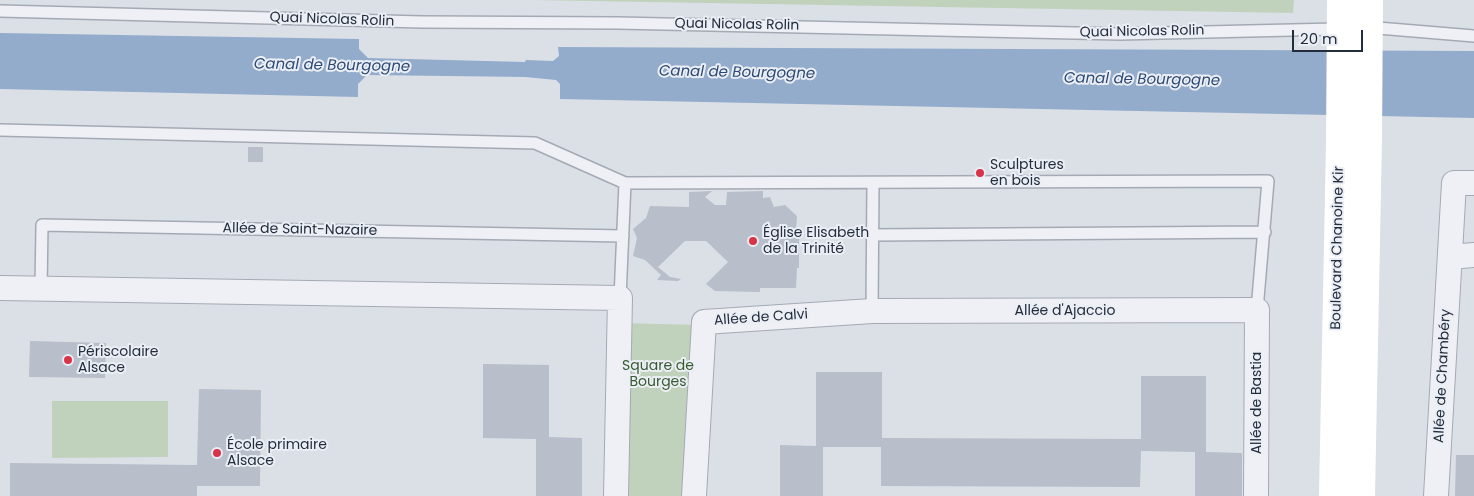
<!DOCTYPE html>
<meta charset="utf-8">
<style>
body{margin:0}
#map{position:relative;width:1474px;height:496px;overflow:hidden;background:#dbe0e7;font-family:Poppins,sans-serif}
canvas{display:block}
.scale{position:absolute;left:1292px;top:30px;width:71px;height:22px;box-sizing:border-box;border:2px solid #242d3e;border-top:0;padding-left:6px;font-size:15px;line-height:18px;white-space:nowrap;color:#242d3e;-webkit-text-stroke:4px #ebeff5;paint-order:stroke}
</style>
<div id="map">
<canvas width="1474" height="496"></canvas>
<div class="scale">20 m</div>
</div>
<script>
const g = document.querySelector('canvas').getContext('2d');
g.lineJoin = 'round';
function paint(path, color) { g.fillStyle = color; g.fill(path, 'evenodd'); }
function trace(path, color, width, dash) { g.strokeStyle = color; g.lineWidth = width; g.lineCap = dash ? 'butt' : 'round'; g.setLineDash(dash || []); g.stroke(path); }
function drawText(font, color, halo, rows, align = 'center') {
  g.font = font + ' Poppins,sans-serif'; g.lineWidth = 4; g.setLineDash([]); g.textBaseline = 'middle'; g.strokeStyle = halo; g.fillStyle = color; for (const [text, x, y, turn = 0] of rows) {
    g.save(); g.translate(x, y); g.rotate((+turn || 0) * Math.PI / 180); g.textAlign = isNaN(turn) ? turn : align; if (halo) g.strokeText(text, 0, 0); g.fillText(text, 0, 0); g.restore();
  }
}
paint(new Path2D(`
 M530,0H1294L1293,13Z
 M622,323L698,325L686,496H620Z
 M52,401H168V457L52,458Z`), '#c1d2bc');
paint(new Path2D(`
 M0,33L359,39V49L368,58L525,62L526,60L553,61L559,56L558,47L1474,51V118L560,99V84L556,80L525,77L367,75L358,84V97L0,89Z`), '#93accb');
paint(new Path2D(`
 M248,147H263V162H248Z
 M712,191L705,197L715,205H726L727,192L763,191V198L770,197L774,207L785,205L797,216L796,230L803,236L799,240V268H797L796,288H760V292L715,291L706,284L728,262L706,241H685L658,267L670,277L681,279L678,281L657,280L661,275L645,260L633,256L637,238L633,229L646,218L650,206L689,207V192Z
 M30,341L106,343L105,378L29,377Z
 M483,364L549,365V437L582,438V496H536V439L483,438Z
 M816,372H882V438L1141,439V376H1206V452L1242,453V496H1195V452L1141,451L1140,487L881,486V447H823V496H780V445L816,446Z
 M199,389L261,390L260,486H197V496H10V463L197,465Z
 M1456,455H1474V496H1455Z`), '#b8beca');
const service = new Path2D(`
 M0,11L422,22L618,23L1120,34L1378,28L1474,36
 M0,130L535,143L625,183L1268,181L1257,310
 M872,235L1265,232
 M41,289L42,225L623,236
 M620,298L625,183
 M872,311L873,183`);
const minor = new Path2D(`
 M1450,257L1474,255
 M0,288L620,298L616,496
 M694,496L704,322L872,311L1257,310L1256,496
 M1436,496L1454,183H1474`);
trace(service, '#a4aab4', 14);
trace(minor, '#a4aab4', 26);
trace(service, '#eef0f5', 11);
trace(minor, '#eef0f5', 24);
trace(new Path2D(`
 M1333,496L1340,144
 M1361,496L1368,137`), '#fff', 28);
trace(new Path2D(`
 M1368,137L1369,0
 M1340,144L1341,0`), '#fff', 28);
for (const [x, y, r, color] of [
 [980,173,5,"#d83448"],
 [753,241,5,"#d83448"],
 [68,360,5,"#d83448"],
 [217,453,5,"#d83448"]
]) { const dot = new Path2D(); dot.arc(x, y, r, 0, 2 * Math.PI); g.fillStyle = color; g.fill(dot); trace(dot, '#ebeff5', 2); }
drawText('14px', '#242d3e', '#ebeff5', [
 ["Quai Nicolas Rolin",332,20,2],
 ["Quai Nicolas Rolin",737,25,1],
 ["Quai Nicolas Rolin",1142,32,-1],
 ["Allée de Saint-Nazaire",300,230,1],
 ["Boulevard Chanoine Kir",1338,248,-89],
 ["Allée d'Ajaccio",1065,311],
 ["Allée de Calvi",761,318,-4],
 ["Allée de Chambéry",1443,376,-87],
 ["Allée de Bastia",1257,403,-90]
]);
drawText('14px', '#242d3e', '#ebeff5', [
 ["Sculptures",990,165],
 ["en bois",990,181],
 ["Église Elisabeth",763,233],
 ["de la Trinité",763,249],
 ["Périscolaire",78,352],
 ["Alsace",78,368],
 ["École primaire",227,445],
 ["Alsace",227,461]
], 'left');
drawText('14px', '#375b30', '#ebeff5', [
 ["Square de",658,366],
 ["Bourges",658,382]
]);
drawText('italic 15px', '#2c4a75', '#ebeff5', [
 ["Canal de Bourgogne",332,66,1],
 ["Canal de Bourgogne",737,73,1],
 ["Canal de Bourgogne",1142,80,1]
]);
</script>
